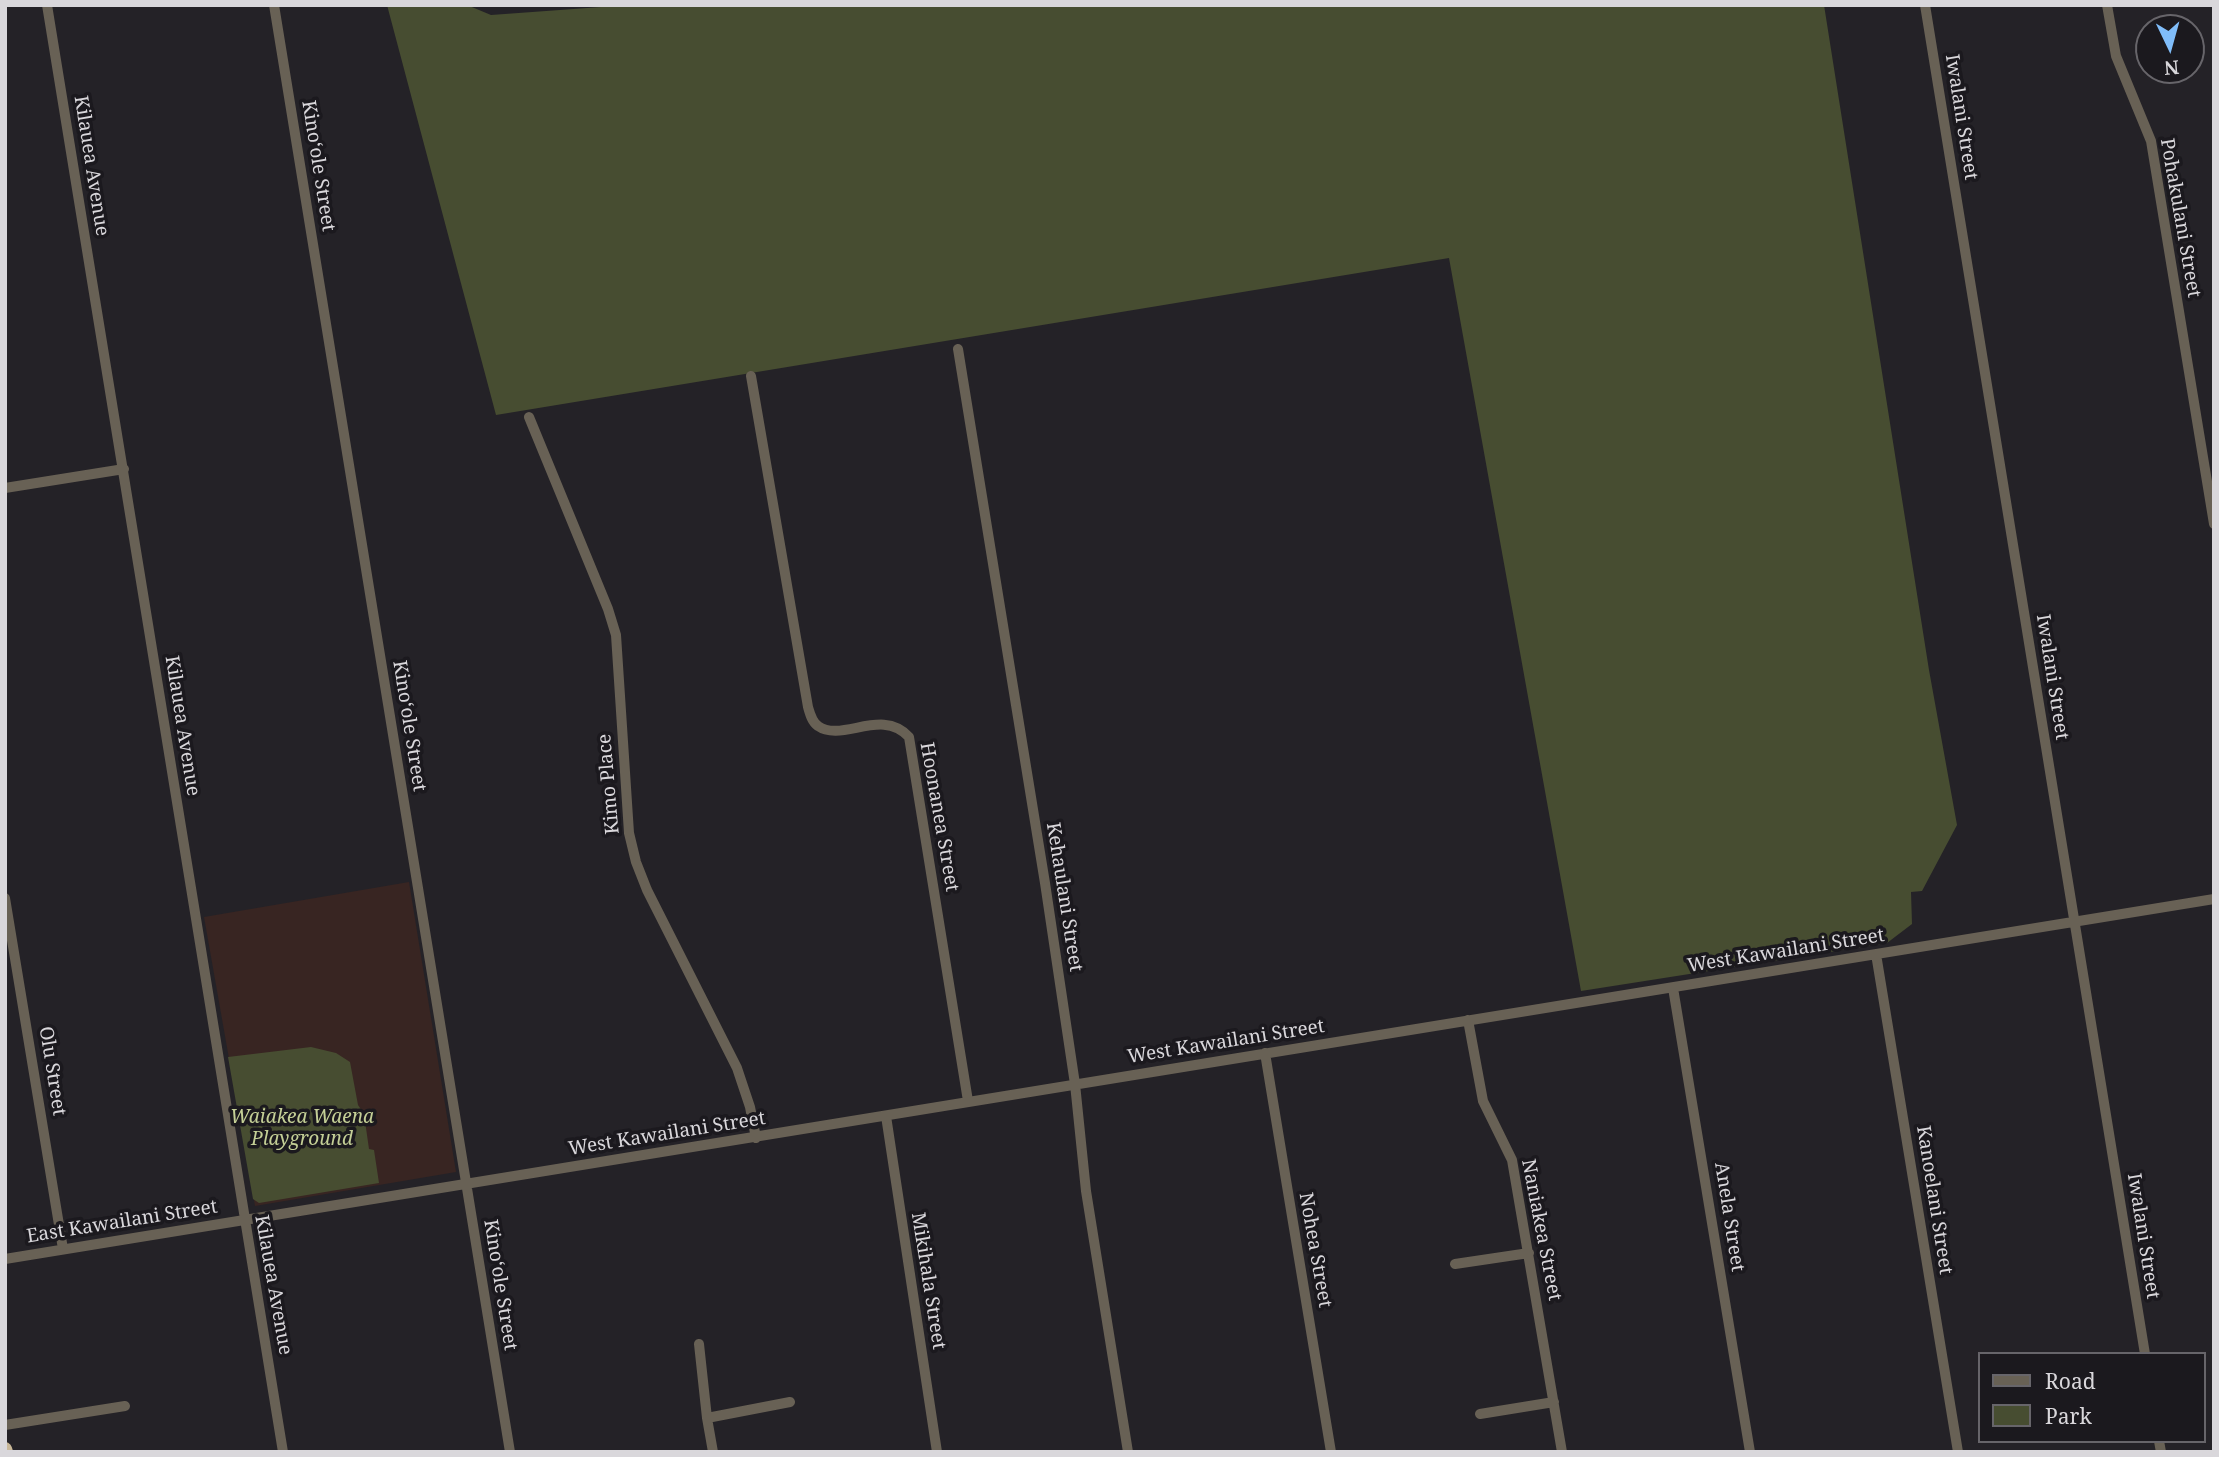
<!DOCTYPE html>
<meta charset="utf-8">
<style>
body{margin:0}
#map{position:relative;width:2219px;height:1457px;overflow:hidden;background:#242227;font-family:"Noto Serif",serif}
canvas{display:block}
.frame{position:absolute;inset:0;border:7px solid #d9d7db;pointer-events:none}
.legend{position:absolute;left:1978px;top:1352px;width:228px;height:91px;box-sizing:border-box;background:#1b191e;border:2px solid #67656a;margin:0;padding:9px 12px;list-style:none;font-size:21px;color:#d9d7db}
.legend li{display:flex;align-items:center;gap:14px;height:35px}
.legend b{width:35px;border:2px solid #67656a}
.north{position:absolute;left:2135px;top:14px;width:70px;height:70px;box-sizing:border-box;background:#1b191e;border:2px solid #67656a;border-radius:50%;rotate:175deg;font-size:19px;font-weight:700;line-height:28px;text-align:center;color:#d9d7db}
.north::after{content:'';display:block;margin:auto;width:24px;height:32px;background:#80bdfa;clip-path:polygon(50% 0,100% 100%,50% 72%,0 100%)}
</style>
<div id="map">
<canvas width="2219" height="1457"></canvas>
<div class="frame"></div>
<ul class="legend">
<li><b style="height:9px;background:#686155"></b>Road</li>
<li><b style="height:19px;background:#474d31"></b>Park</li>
</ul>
<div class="north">N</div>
</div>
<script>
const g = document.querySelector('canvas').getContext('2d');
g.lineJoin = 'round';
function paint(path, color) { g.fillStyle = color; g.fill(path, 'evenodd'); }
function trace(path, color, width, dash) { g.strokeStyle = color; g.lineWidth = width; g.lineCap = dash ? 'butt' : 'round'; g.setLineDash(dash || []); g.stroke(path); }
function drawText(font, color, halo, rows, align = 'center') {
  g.font = font + ' "Noto Serif",serif'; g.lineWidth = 7; g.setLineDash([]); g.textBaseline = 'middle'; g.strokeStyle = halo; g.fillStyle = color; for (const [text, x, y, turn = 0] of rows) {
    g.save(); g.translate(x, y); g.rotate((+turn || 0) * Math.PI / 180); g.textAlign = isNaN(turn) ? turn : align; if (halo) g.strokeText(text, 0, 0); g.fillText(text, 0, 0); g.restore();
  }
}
paint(new Path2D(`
 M409,882L456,1172L255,1206L204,917Z`), '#382522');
paint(new Path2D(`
 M387,5H467L491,15L601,7L608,5H1824L1929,670L1957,825L1922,891L1911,892L1912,924L1887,943L1581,991L1449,258L496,415Z
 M311,1047L336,1053L350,1062L358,1105L364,1114L369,1149L374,1150L379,1183L259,1203L253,1199L228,1057Z`), '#474d31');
trace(new Path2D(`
 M47,5L283,1452
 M274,5L510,1452
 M1925,5L2145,1354
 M2107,5L2116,56L2151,141L2214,524
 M958,349L1045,883L1075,1084L1086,1191L1128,1452
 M751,376L808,707C810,714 812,722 818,726C842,743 882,707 909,737L968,1101
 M529,417L608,609L616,635L629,833L636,862L647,890L737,1068L750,1107L756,1138
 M5,488L124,469
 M5,898L63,1249
 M1876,954L1958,1452
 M1673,988L1750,1452
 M1468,1020L1483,1101L1512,1160L1562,1452
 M1265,1053L1331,1452
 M886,1116L937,1452
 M5,1259L2214,899
 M1455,1264L1529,1253
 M699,1344L707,1418L713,1452
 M1480,1414L1554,1402
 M707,1418L790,1402
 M5,1425L125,1406
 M2159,1441L2161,1452`), '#686155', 10);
trace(new Path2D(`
 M5,1449L6,1452`), '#c8b798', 14);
drawText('19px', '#d9d7db', '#1b191e', [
 ["Iwalani Street",1961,117,81],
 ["Kilauea Avenue",91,166,81],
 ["Kinoʻole Street",318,166,81],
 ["Pohakulani Street",2180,218,80],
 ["Iwalani Street",2052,677,81],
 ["Kilauea Avenue",182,726,81],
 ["Kinoʻole Street",409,726,81],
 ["Kimo Place",609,784,-95],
 ["Hoonanea Street",939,817,80],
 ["Kehaulani Street",1064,897,81],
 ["West Kawailani Street",1786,951,-9],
 ["West Kawailani Street",1226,1042,-9],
 ["Olu Street",52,1071,81],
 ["West Kawailani Street",667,1134,-9],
 ["Kanoelani Street",1934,1200,81],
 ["Anela Street",1729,1217,81],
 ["East Kawailani Street",122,1222,-9],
 ["Naniakea Street",1541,1230,79],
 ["Iwalani Street",2143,1236,81],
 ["Nohea Street",1315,1250,80],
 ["Mikihala Street",928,1281,81],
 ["Kilauea Avenue",273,1285,80],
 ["Kinoʻole Street",500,1285,81]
]);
drawText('italic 19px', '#c4cf96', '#1b191e', [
 ["Waiakea Waena",302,1118],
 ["Playground",302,1140]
]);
</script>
